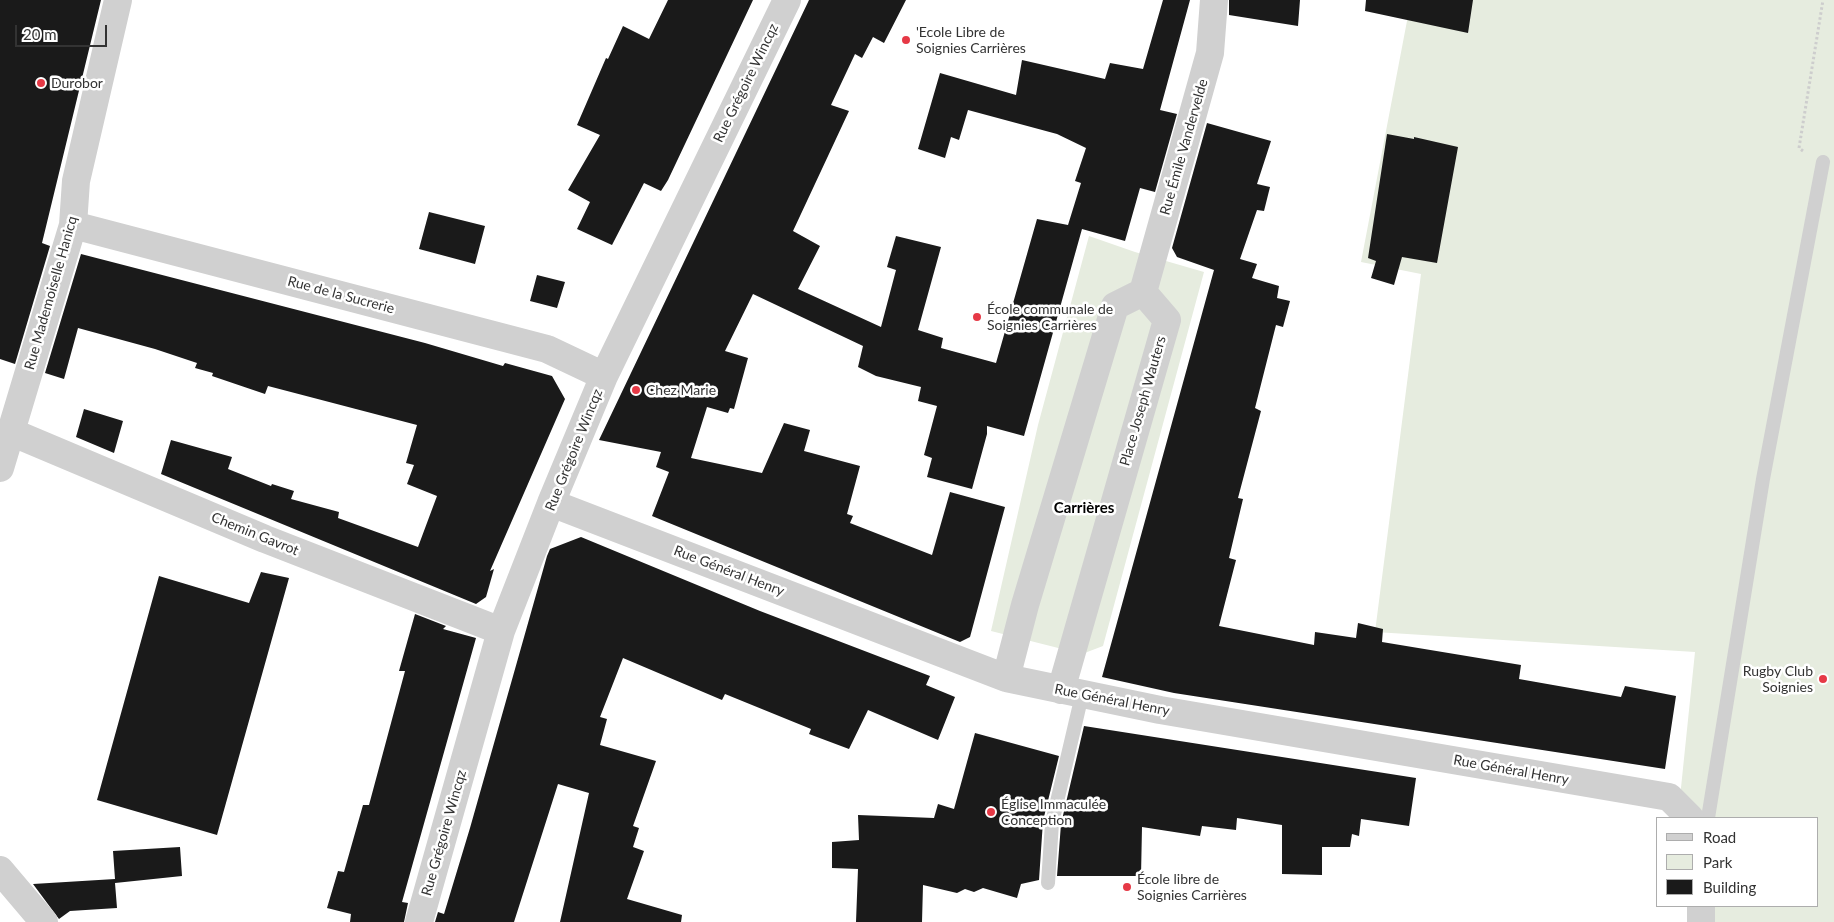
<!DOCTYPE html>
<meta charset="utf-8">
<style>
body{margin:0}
#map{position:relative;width:1834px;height:922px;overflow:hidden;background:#fff;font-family:Lato,sans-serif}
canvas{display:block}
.legend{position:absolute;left:1656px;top:817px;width:162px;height:90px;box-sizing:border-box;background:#fff;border:1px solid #adadad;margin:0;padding:6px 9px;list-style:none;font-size:15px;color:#333}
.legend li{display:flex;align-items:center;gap:10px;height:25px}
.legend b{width:25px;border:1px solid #adadad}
.scale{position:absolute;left:15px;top:25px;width:92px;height:22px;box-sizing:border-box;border:2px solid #333;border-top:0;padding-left:6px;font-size:15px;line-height:18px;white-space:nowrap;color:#333;-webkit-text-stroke:4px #fff;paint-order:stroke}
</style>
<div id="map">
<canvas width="1834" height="922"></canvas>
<ul class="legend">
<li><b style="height:6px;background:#d0d0d0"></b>Road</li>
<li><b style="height:14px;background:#e6ecdf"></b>Park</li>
<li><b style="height:14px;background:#1a1a1a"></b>Building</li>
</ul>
<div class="scale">20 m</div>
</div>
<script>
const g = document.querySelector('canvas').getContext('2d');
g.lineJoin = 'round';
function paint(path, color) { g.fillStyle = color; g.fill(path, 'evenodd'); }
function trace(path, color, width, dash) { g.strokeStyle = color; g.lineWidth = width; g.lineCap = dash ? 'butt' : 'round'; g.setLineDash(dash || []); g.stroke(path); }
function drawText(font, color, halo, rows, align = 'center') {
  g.font = font + ' Lato,sans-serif'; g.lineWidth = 5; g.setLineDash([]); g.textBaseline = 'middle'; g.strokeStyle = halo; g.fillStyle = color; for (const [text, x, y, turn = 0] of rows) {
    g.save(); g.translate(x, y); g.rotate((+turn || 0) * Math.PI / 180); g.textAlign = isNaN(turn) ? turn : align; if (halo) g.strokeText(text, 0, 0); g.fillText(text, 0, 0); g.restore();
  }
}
paint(new Path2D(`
 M1411,0H1834V922H1701V906H1818V818H1690L1679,807L1695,652L1375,632L1421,274L1361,262Z
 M1089,236L1135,252L1204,272L1103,646L1082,654L991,631L1038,425Z`), '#e6ecdf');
paint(new Path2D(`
 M0,0H101L42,243L50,246L15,364L0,359Z
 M668,0H753L668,180L661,191L644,183L612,245L577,229L590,202L568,190L600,135L577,125L606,58L608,59L623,26L649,39Z
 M809,0H906L884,43L873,37L862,58L855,54L831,105L849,111L793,231L820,246L798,289L881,327L896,270L887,267L896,236L941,247L918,330L943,338L941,348L996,363L1037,219L1068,225L1081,183L1075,181L1086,148L1057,134L968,110L959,140L951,137L945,158L918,149L940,73L1016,95L1022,60L1105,79L1110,63L1143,69L1163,0H1190L1160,110L1177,114L1155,192L1140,188L1125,241L1082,229L1024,436L987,426V434L972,489L927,477L932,458L924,455L937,406L918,401L921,387L876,376L858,367L863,346L753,294L725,351L748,358L734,409L730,408L728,413L707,407L691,458L762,473L784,423L810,430L804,451L860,466L847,514L853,516L850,523L932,555L950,492L1005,507L970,637L960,642L652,516L669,472L656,467L661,452L599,440Z
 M1229,0H1300L1298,26L1229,15Z
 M1366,0H1473L1468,33L1365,11Z
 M1207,123L1271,141L1257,184L1270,187L1264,211L1257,210L1240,259L1257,264L1252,278L1279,286L1277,298L1290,301L1283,327L1276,325L1255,408L1261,411L1238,498L1243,499L1229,558L1236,560L1219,626L1314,645L1315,632L1356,638L1358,623L1383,629L1382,642L1521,665L1519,679L1621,697L1625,686L1676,696L1665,769L1174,693L1102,677L1214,270L1177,257L1172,248Z
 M1387,134L1414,139V137L1458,147L1437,263L1402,257L1394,285L1371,278L1376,261L1368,258Z
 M429,212L485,226L475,264L419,249Z
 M81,254L425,343L503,366L505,363L552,376L565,399L490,571L494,569L486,597L476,604L161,474L171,440L232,457L228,469L271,486L272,484L294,491L291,499L339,512L338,518L418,547L437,496L407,484L414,465L406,463L417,425L268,386L265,394L212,376L213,373L195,368L197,363L155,349L78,328L64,379L45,373Z
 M537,275L565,282L557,308L530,301Z
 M84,409L123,421L114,453L76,437Z
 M581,537L760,611L930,676L926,685L955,697L938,740L868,710L849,749L809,734L811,729L725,694L722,700L623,658L600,717L607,719L600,745L656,761L633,826L639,828L633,847L644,851L627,899L682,915L681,922H560L589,793L558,784L514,922H435L438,912L444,914L470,828L547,556L550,549Z
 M261,572L289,578L217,835L97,800L159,576L249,603Z
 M415,614L446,626L443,629L476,638L402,902L408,903L404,922H350L351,914L327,908L338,871L344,872L363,805H369L405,671H399Z
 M1084,726L1416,778L1409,826L1361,819L1359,836L1352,834L1350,847H1322V875L1282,874V825L1237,818L1236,830L1202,826L1200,836L1142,827L1141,876H1057L1061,824Z
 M975,733L1059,756L1043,821L1039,880L1021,884L1017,898L983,888L974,892L965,889L957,893L923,885L922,922H856L858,869L832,868V842L859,840L858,815L934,818L938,804L954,809Z
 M180,847L182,876L115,883L117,908L70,911L59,919L33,884L115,879L113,851Z`), '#1a1a1a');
trace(new Path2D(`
 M1803,151L1799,148L1823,0`), '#cdcdcd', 3, [2.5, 2.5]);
trace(new Path2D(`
 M1708,818L1763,479L1823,162
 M1048,883L1052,823L1082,695`), '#d0d0d0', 14);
trace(new Path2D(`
 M73,225L547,349L604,376
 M1143,292L1210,53L1214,0
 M11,432L265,539L501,631
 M0,468L73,225L76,181L118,0
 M551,503L1006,678L1160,710L1669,797L1690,818
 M1006,678L1025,605L1115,306L1143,292L1167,320L1061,690
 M0,870L44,922
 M419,922L501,631L551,503L604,376L787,0
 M1701,922V906`), '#d0d0d0', 28);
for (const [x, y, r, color] of [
 [906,40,5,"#e63946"],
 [41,83,5,"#e63946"],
 [977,317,5,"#e63946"],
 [636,390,5,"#e63946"],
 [1823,679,5,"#e63946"],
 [991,812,5,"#e63946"],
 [1127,887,5,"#e63946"]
]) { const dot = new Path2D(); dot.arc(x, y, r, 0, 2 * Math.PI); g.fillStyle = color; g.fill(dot); trace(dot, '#fff', 2); }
drawText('14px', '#333', '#fff', [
 ["'Ecole Libre de",916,32],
 ["Soignies Carrières",916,48],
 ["Durobor",51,83],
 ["École communale de",987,309],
 ["Soignies Carrières",987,325],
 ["Chez Marie",646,390],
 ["Rugby Club",1813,671,"right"],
 ["Soignies",1813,687,"right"],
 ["Église Immaculée",1001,804],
 ["Conception",1001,820],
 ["École libre de",1137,879],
 ["Soignies Carrières",1137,895]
], 'left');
drawText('14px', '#333', '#fff', [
 ["Rue Grégoire Wincqz",746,83,-64],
 ["Rue Émile Vandervelde",1184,147,-74],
 ["Rue Mademoiselle Hanicq",51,293,-74],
 ["Rue de la Sucrerie",341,295,15],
 ["Place Joseph Wauters",1143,401,-74],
 ["Rue Grégoire Wincqz",574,450,-68],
 ["Chemin Gavrot",255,534,22],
 ["Rue Général Henry",729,571,21],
 ["Rue Général Henry",1112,700,11],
 ["Rue Général Henry",1511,770,10],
 ["Rue Grégoire Wincqz",444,833,-74]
]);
drawText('bold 15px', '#000', '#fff', [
 ["Carrières",1084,508]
]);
</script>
